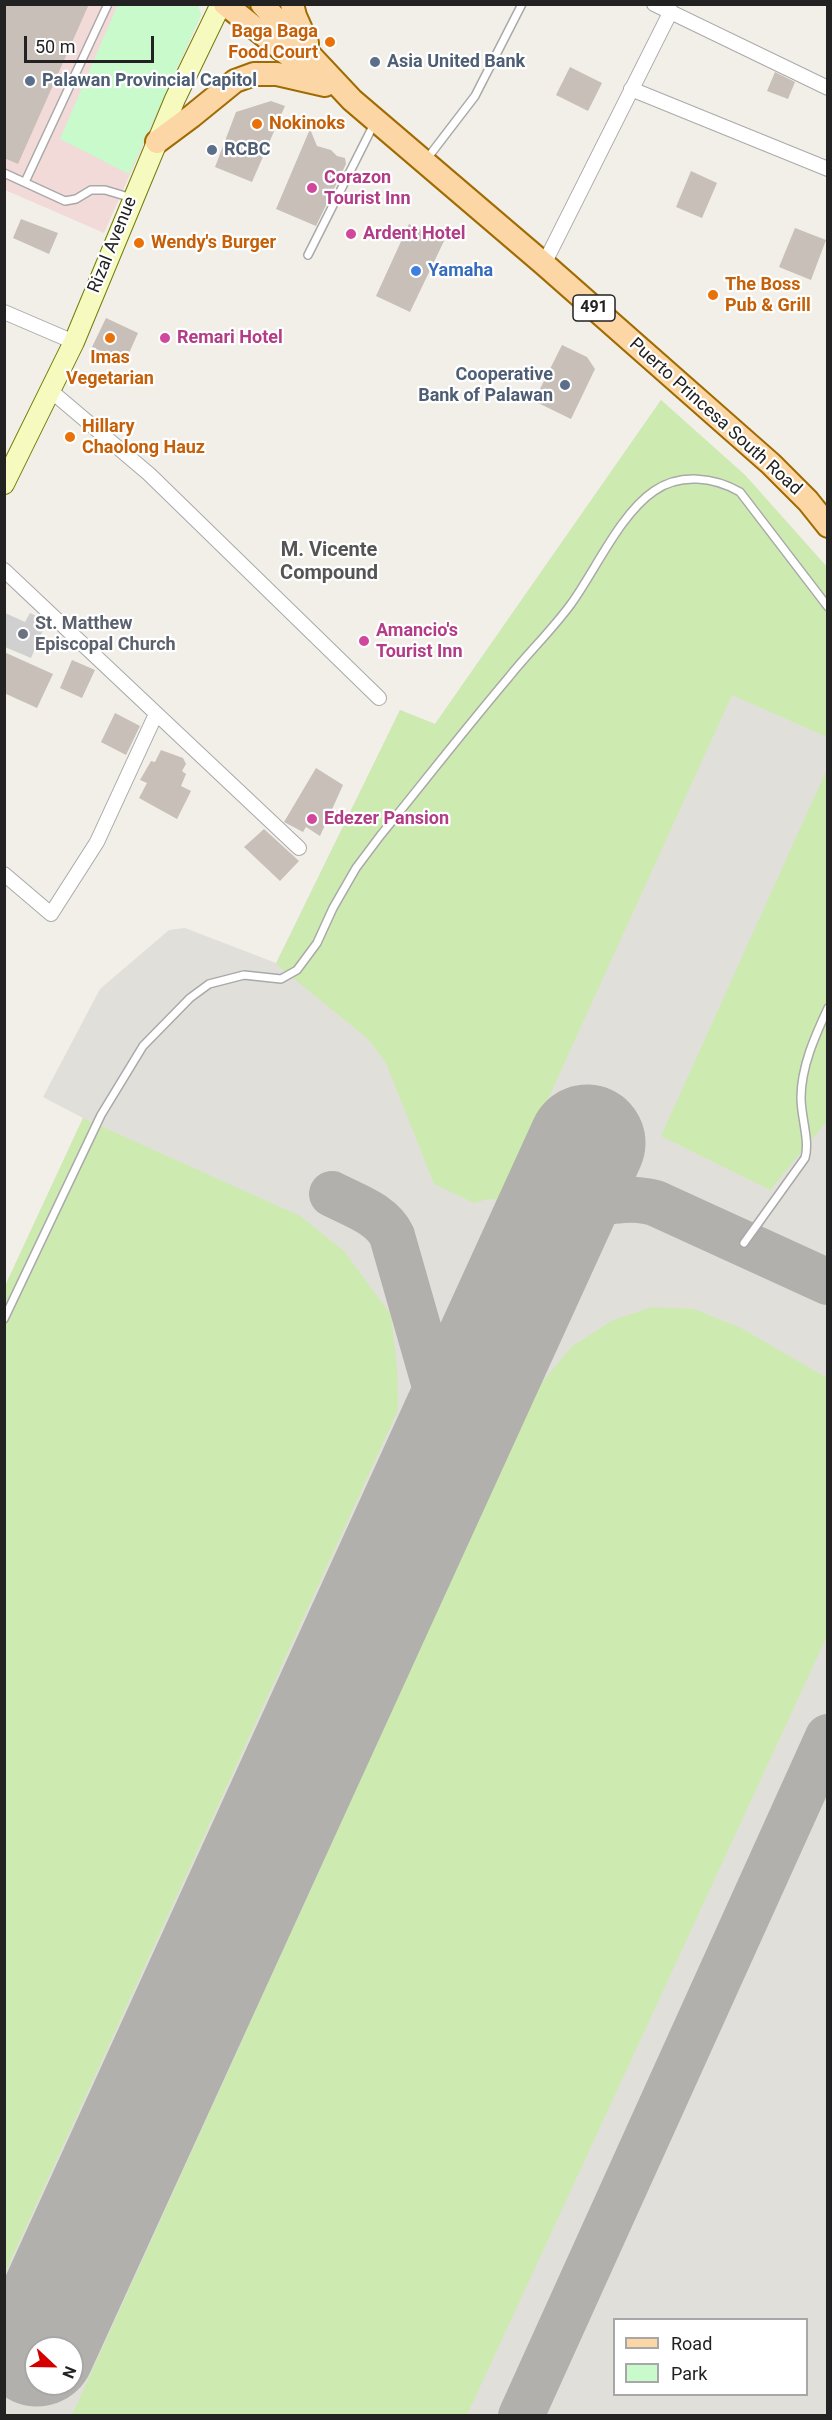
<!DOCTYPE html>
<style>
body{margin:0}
#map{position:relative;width:832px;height:2420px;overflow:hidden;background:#f2efe9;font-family:Roboto,sans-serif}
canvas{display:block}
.frame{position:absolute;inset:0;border:6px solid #222;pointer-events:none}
.legend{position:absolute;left:613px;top:2318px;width:195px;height:78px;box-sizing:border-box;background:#fff;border:2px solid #a7a7a7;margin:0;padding:8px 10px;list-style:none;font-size:18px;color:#222}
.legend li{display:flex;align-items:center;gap:12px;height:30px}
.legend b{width:30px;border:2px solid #a7a7a7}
.north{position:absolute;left:24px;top:2336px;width:60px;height:60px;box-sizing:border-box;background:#fff;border:2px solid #a7a7a7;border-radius:50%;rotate:112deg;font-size:16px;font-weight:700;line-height:24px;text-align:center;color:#222}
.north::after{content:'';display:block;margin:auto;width:21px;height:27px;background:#d40000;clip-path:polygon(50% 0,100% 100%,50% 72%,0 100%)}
.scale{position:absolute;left:24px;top:36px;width:130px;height:27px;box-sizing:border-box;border:3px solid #222;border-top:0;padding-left:8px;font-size:18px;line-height:21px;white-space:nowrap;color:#222;-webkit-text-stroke:4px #fff;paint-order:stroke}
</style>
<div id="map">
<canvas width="832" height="2420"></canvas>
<div class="frame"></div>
<ul class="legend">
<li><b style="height:8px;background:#fcd6a4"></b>Road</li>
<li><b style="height:16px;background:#c8facc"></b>Park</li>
</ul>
<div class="north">N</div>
<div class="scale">50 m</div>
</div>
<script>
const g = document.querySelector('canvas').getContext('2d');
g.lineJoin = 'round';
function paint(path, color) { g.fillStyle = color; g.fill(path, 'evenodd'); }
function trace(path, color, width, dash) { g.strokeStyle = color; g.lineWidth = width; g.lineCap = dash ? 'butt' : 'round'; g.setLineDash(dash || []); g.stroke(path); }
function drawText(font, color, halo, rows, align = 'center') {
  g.font = font + ' Roboto,sans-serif'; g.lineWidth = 4.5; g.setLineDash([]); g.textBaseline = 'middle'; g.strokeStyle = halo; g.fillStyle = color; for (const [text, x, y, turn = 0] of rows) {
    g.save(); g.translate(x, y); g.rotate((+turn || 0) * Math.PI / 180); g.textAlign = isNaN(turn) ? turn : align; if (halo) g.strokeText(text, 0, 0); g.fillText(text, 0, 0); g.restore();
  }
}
paint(new Path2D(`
 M4,5H198L201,15L104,233L5,190Z`), '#f2dad9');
paint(new Path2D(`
 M5,613L25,622L30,613L47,621L31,658L5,647Z`), '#d0d0d0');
paint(new Path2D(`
 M661,400L745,475L827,567V2415L5,2416V1286L83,1118L43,1097L100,989L169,930L185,928L276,963L400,710L435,724ZM614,2320H806V2394H614ZM36,2348H72V2384H36Z`), '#e1dfda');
paint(new Path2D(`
 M661,400L745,475L827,567V737L732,695L502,1200L488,1199L474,1203L434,1184L386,1063L368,1039L276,964L400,710L435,724Z
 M827,769V1121L770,1190L661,1136Z
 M83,1118L300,1216L344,1251L391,1315L397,1367L398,1410L5,2273V1286Z
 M652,1307L694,1309L741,1328L827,1378V1636L467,2415H72L539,1386L571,1347L613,1320Z`), '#cdebb0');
paint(new Path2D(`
 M118,4L198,5L201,15L129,174L60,139Z`), '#c8facc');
trace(new Path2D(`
 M332,1194C353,1205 382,1214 392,1236L438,1397L442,1421L443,1458
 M535,1257C559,1229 574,1206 613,1201C630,1199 638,1199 655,1203L828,1282
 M521,2416L828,1737`), '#b1b0ac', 46);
trace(new Path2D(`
 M37,2348L587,1143`), '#b1b0ac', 117);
paint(new Path2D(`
 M4,4H89L18,164L4,158Z
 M570,67L602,83L588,111L556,95Z
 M775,72L795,82L788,99L767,91Z
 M271,101L285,106L252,182L215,167L236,112Z
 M310,129L317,146L331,150L337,156L345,158L346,164L316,226L276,209Z
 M691,171L717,183L702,218L676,207Z
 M21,219L58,233L49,254L13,238Z
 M409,224L444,241L410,312L376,296Z
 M795,228L826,240L811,280L779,267Z
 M106,318L138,333L125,362L92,347Z
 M562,345L587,357L595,369L571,419L534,401Z
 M4,652L53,674L37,708L4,693Z
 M72,660L95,670L82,698L60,688Z
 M115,713L140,726L126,755L101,742Z
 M161,750L183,758L186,764L182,771L186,774L181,786L191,791L177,819L139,798L147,783L140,780L151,761L155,762Z
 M316,768L343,785L320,836L306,827L303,832L284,822Z
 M264,829L299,861L280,881L244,847Z`), '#c7bfb8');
const lane = new Path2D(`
 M426,160L475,96L522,4
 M4,173L65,201L76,199L91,190H105L132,198
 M25,182L108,4
 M308,255L375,122
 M744,1243L805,1158C810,1141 801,1117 801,1098C801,1067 815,1036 828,1008
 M4,1319L101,1115L143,1046L190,998L209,984L244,975L281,979L297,970L317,943L333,908L356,868L380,836C423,783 465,729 509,677C529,652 552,630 571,604C595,571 620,514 654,491C680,473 714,477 740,492L828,607`);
const street = new Path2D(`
 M654,4L828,88
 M631,89L828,169
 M544,264L671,11
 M4,312L74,342
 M51,391L149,474L379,698
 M4,570L299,848
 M4,874L51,914L97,842L156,714`);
const secondary = new Path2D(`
 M4,484L74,342L175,99L221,4`);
const primary = new Path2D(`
 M225,4L311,73
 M262,4L352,100L544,264L771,464L808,501L828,526
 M292,4L295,16L307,43
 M157,142L192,116L235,81L254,74H277L325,85`);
trace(lane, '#a9a9a9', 10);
trace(street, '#a9a9a9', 16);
trace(secondary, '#707d05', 22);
trace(primary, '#a06b00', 26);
trace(lane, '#fff', 7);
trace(street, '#fff', 14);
trace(secondary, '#f7fabf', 20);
trace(primary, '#fcd6a4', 22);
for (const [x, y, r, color] of [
 [330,42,6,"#e8710a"],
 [375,62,6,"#5c6f8a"],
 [30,81,6,"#5c6f8a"],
 [257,124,6,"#e8710a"],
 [212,150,6,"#5c6f8a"],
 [312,188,6,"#d1479c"],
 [351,234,6,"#d1479c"],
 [139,243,6,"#e8710a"],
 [416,271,6,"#3f7fe0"],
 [713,295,6,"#e8710a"],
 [110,338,6,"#e8710a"],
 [165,338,6,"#d1479c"],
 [565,385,6,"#5c6f8a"],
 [70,437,6,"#e8710a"],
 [23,634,6,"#6b7280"],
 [364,641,6,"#d1479c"],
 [312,819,6,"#d1479c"]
]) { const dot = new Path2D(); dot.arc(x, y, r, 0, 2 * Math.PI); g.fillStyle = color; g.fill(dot); trace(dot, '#fff', 2); }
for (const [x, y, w] of [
 [594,308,42]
]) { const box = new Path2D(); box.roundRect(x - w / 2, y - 13, w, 26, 4.5); g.fillStyle = '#fff'; g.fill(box); trace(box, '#222', 1.5); }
drawText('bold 16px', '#222', null, [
 ["491",594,308]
]);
drawText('bold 18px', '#c56008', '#fff', [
 ["Baga Baga",318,32,"right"],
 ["Food Court",318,53,"right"],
 ["Nokinoks",269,124],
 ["Wendy's Burger",151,243],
 ["The Boss",725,285],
 ["Pub & Grill",725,306],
 ["Imas",110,358,"center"],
 ["Vegetarian",110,379,"center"],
 ["Hillary",82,427],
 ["Chaolong Hauz",82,448]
], 'left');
drawText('bold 18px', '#4e5e75', '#fff', [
 ["Asia United Bank",387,62],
 ["Palawan Provincial Capitol",42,81],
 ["RCBC",224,150],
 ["Cooperative",553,375,"right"],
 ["Bank of Palawan",553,396,"right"]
], 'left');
drawText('bold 18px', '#b23c85', '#fff', [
 ["Corazon",324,178],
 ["Tourist Inn",324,199],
 ["Ardent Hotel",363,234],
 ["Remari Hotel",177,338],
 ["Amancio's",376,631],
 ["Tourist Inn",376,652],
 ["Edezer Pansion",324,819]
], 'left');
drawText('18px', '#222', '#fff', [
 ["Rizal Avenue",113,245,-68],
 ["Puerto Princesa South Road",715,417,42]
]);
drawText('bold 18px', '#366cbe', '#fff', [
 ["Yamaha",428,271]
], 'left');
drawText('bold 18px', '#5b616d', '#fff', [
 ["St. Matthew",35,624],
 ["Episcopal Church",35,645]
], 'left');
drawText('bold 20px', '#555', '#fff', [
 ["M. Vicente",329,551],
 ["Compound",329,574]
]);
</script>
